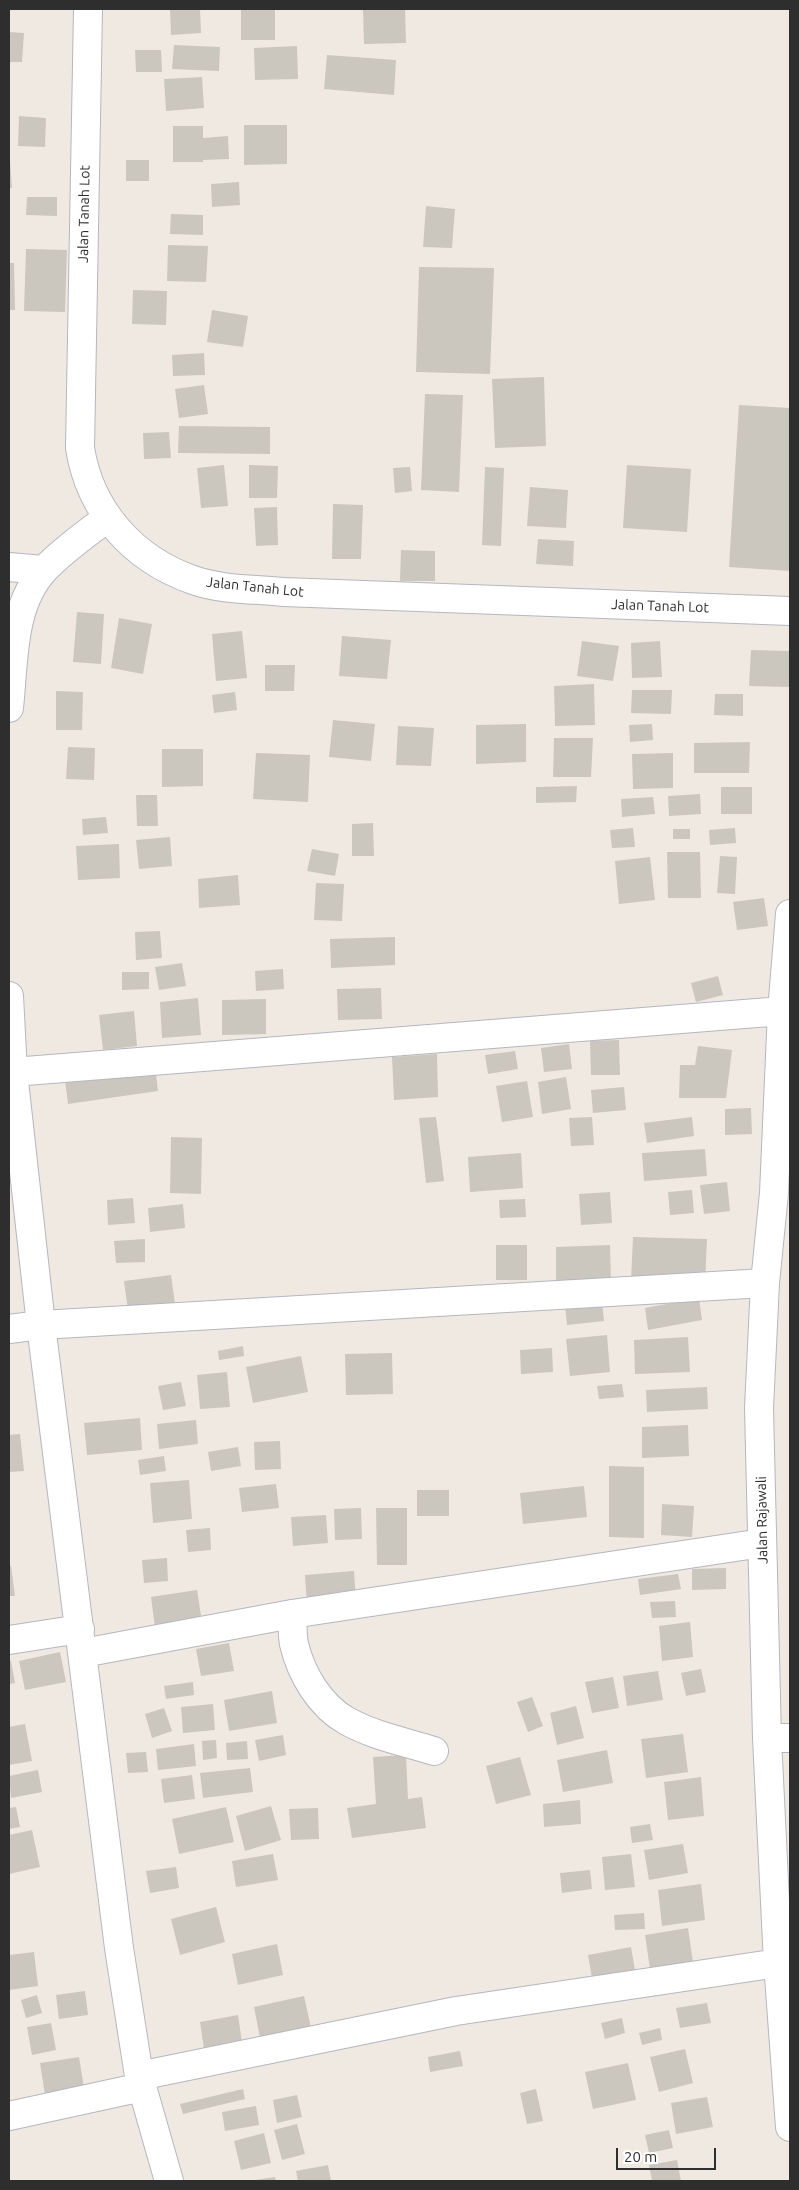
<!DOCTYPE html>
<style>
body{margin:0}
#map{position:relative;width:799px;height:2190px;overflow:hidden;background:#efe9e1;font-family:Ubuntu,sans-serif}
canvas{display:block}
.frame{position:absolute;inset:0;border:10px solid #2e2e2e;pointer-events:none}
.scale{position:absolute;left:616px;top:2148px;width:100px;height:22px;box-sizing:border-box;border:2px solid #2e2e2e;border-top:0;padding-left:6px;font-size:15px;line-height:18px;white-space:nowrap;color:#2e2e2e;-webkit-text-stroke:4px #fff;paint-order:stroke}
</style>
<div id="map">
<canvas width="799" height="2190"></canvas>
<div class="frame"></div>
<div class="scale">20 m</div>
</div>
<script>
const g = document.querySelector('canvas').getContext('2d');
g.lineJoin = 'round';
function paint(path, color) { g.fillStyle = color; g.fill(path, 'evenodd'); }
function trace(path, color, width, dash) { g.strokeStyle = color; g.lineWidth = width; g.lineCap = dash ? 'butt' : 'round'; g.setLineDash(dash || []); g.stroke(path); }
function drawText(font, color, halo, rows, align = 'center') {
  g.font = font + ' Ubuntu,sans-serif'; g.lineWidth = 5; g.setLineDash([]); g.textBaseline = 'middle'; g.strokeStyle = halo; g.fillStyle = color; for (const [text, x, y, turn = 0] of rows) {
    g.save(); g.translate(x, y); g.rotate((+turn || 0) * Math.PI / 180); g.textAlign = isNaN(turn) ? turn : align; if (halo) g.strokeText(text, 0, 0); g.fillText(text, 0, 0); g.restore();
  }
}
paint(new Path2D(`
 M170,9H200L201,33L171,35Z
 M241,9H275V40H241Z
 M363,9H405L406,43L364,44Z
 M9,32L24,33L22,62H9Z
 M174,45L220,47L219,71L172,69Z
 M297,46L298,79L255,80L254,48Z
 M135,50H161L162,72H136Z
 M327,55L396,60L394,95L324,89Z
 M202,77L204,108L166,111L164,79Z
 M19,116L46,118L45,147L18,146Z
 M244,125H287V164L244,165Z
 M173,126H203V138L228,136L229,159L203,160V162H173Z
 M126,160H149V181H126Z
 M9,161H10L12,188H9Z
 M239,182L240,205L212,207L211,184Z
 M27,197H57V216L26,215Z
 M426,206L455,209L452,248L423,247Z
 M171,214L203,215V235L170,234Z
 M168,245L208,246L206,282L167,281Z
 M26,249L67,250L65,312L24,311Z
 M9,263H14L15,310H9Z
 M419,267L494,268L490,374L416,372Z
 M133,290L167,291L166,325L132,324Z
 M212,310L248,316L243,347L207,342Z
 M204,353L205,375L173,376L172,355Z
 M544,377L546,446L495,448L492,379Z
 M204,385L208,414L179,418L175,389Z
 M425,394L463,395L459,492L421,490Z
 M739,405L790,408V571L729,567Z
 M179,426L270,427V454L178,453Z
 M169,432L171,458L144,459L143,433Z
 M224,465L228,506L201,508L197,468Z
 M249,465L278,466L277,498H249Z
 M627,465L691,469L687,532L623,528Z
 M410,467L412,491L395,493L393,468Z
 M485,467L504,468L501,546L482,545Z
 M530,487L568,490L566,528L527,526Z
 M333,504L363,505L361,559H332Z
 M277,507L278,545L256,546L254,508Z
 M538,539L574,541L573,566L536,564Z
 M401,550L435,551V581H400Z
 M77,612L104,614L101,664L73,662Z
 M119,618L152,624L143,674L111,668Z
 M242,631L247,678L216,681L212,634Z
 M342,636L391,640L387,679L339,676Z
 M582,641L619,646L613,681L577,676Z
 M660,641L662,677L632,678L631,643Z
 M751,650L790,651V687L749,686Z
 M265,665H295L294,691H265Z
 M594,684L595,725L555,726L554,686Z
 M632,690H672L671,714L631,713Z
 M56,691L83,692L82,730H56Z
 M235,692L237,710L214,713L212,695Z
 M715,694H743V716L714,715Z
 M333,720L375,724L371,761L329,757Z
 M526,724V762L476,764V725Z
 M652,724L653,740L630,742L629,725Z
 M398,726L434,728L431,766L396,765Z
 M554,738H593L591,777H553Z
 M750,742L749,773H694V743Z
 M68,747L95,748L94,780L66,779Z
 M162,749H203V786L162,787Z
 M256,753L310,755L308,802L253,799Z
 M673,753V788L633,789L632,754Z
 M577,786L576,802L536,803V787Z
 M721,787H752V814H721Z
 M700,794L701,814L669,816L668,796Z
 M136,795H157L158,826H137Z
 M653,797L655,814L622,817L621,799Z
 M106,817L108,833L83,835L82,819Z
 M373,823L374,856H352V824Z
 M633,828L635,847L612,848L610,830Z
 M735,828L736,843L710,845L709,830Z
 M673,829H690V839H673Z
 M170,837L172,866L139,869L136,840Z
 M119,844L120,878L78,880L76,846Z
 M312,849L339,854L335,876L307,871Z
 M667,852H700L701,898H668Z
 M720,856L737,857L735,894L717,893Z
 M650,857L655,900L619,904L615,861Z
 M238,875L240,905L199,908L198,879Z
 M316,883L344,884L342,921L314,920Z
 M764,898L768,926L737,930L733,902Z
 M160,931L162,958L136,960L135,932Z
 M395,937V965L331,968L330,939Z
 M182,963L186,986L159,990L155,967Z
 M283,969L284,989L256,991L255,971Z
 M122,972H149V989L122,990Z
 M718,976L723,995L696,1002L691,983Z
 M381,988L382,1019L338,1020L337,989Z
 M198,998L201,1035L162,1038L160,1002Z
 M266,999V1034L222,1035V1000Z
 M134,1011L137,1046L103,1050L99,1015Z
 M619,1040L620,1075H591L590,1041Z
 M569,1044L572,1069L544,1072L541,1048Z
 M698,1046L732,1050L726,1098H679L680,1065H695Z
 M515,1051L518,1069L488,1074L485,1055Z
 M437,1054L438,1097L394,1100L392,1057Z
 M155,1066L158,1091L68,1104L65,1080Z
 M566,1077L571,1109L542,1114L538,1082Z
 M527,1081L533,1117L502,1122L496,1086Z
 M624,1087L626,1110L593,1113L591,1090Z
 M751,1108L752,1134L725,1135V1109Z
 M436,1117L444,1181L426,1183L419,1118Z
 M592,1117L594,1145L571,1146L569,1118Z
 M692,1117L694,1136L647,1143L644,1123Z
 M171,1137L202,1138L201,1194L170,1193Z
 M705,1149L707,1176L644,1181L642,1153Z
 M521,1153L523,1188L470,1192L468,1157Z
 M727,1182L730,1211L704,1214L700,1185Z
 M692,1190L694,1213L670,1215L668,1192Z
 M610,1192L612,1223L581,1225L579,1194Z
 M133,1198L135,1223L108,1225L107,1200Z
 M525,1199L526,1217L500,1218L499,1200Z
 M183,1204L185,1228L150,1232L148,1208Z
 M633,1237L707,1239L705,1284L631,1281Z
 M145,1239V1262L116,1263L114,1241Z
 M496,1245H527V1280H496Z
 M610,1245L611,1283L556,1285V1247Z
 M171,1275L175,1304L128,1310L124,1281Z
 M699,1298L702,1320L648,1330L645,1308Z
 M602,1301L604,1321L567,1325L565,1305Z
 M607,1335L610,1372L570,1376L566,1339Z
 M688,1337L690,1372L635,1374L634,1340Z
 M243,1346L244,1356L219,1360L218,1351Z
 M552,1348L553,1372L521,1374L520,1350Z
 M392,1353L393,1394L346,1395L345,1354Z
 M301,1356L308,1392L253,1403L246,1367Z
 M227,1372L230,1407L200,1409L197,1375Z
 M181,1382L186,1406L163,1410L158,1386Z
 M622,1384L624,1397L599,1399L597,1386Z
 M707,1387L708,1409L647,1412L646,1390Z
 M140,1418L142,1450L87,1455L84,1423Z
 M196,1420L198,1444L159,1449L157,1424Z
 M688,1425L689,1456L642,1458V1427Z
 M20,1434L24,1471L9,1472V1435Z
 M280,1441L281,1469L255,1470L254,1442Z
 M238,1447L241,1466L211,1471L208,1452Z
 M164,1456L166,1471L140,1475L138,1460Z
 M609,1466L644,1467V1538L609,1537Z
 M189,1480L192,1519L153,1523L150,1483Z
 M276,1484L279,1508L242,1512L239,1488Z
 M584,1486L587,1517L523,1524L520,1493Z
 M417,1490H449V1516H417Z
 M662,1504L694,1506L692,1537L661,1535Z
 M361,1508L362,1539L335,1540L334,1509Z
 M376,1508H407V1565H377Z
 M326,1515L328,1543L293,1546L291,1517Z
 M210,1528L211,1550L188,1552L186,1530Z
 M167,1558L168,1581L144,1583L142,1560Z
 M9,1566H11L15,1596H9Z
 M726,1568V1589L692,1590V1569Z
 M354,1571L356,1602L307,1606L305,1575Z
 M678,1574L681,1589L640,1595L638,1579Z
 M197,1590L203,1628L156,1635L151,1597Z
 M675,1601L676,1617L652,1618L650,1602Z
 M690,1622L693,1657L662,1661L659,1626Z
 M229,1643L234,1671L201,1676L196,1649Z
 M60,1652L66,1682L25,1690L19,1661Z
 M9,1661H11L15,1683L9,1684Z
 M701,1669L706,1692L686,1696L681,1673Z
 M658,1671L663,1700L627,1706L623,1676Z
 M613,1677L619,1708L592,1713L585,1682Z
 M193,1682L194,1695L166,1699L164,1686Z
 M272,1691L277,1723L229,1731L224,1700Z
 M532,1697L543,1726L528,1732L517,1702Z
 M213,1704L215,1730L183,1733L181,1707Z
 M576,1706L584,1738L557,1745L550,1713Z
 M164,1708L172,1731L152,1738L145,1714Z
 M25,1724L32,1761L9,1765V1727Z
 M683,1734L688,1772L646,1778L641,1739Z
 M283,1735L286,1755L259,1761L255,1740Z
 M216,1740L217,1758L203,1760L202,1741Z
 M247,1741L248,1759L227,1760L226,1743Z
 M194,1744L196,1766L158,1770L156,1749Z
 M607,1750L613,1783L563,1792L557,1760Z
 M146,1752L148,1772L128,1773L126,1753Z
 M406,1755L408,1799L422,1797L426,1828L352,1838L347,1808L376,1804L373,1757Z
 M520,1757L531,1795L496,1804L486,1766Z
 M250,1768L253,1792L203,1798L200,1773Z
 M38,1770L42,1792L11,1798L9,1776Z
 M192,1775L195,1799L164,1803L161,1779Z
 M701,1777L704,1816L668,1820L664,1782Z
 M580,1800L581,1824L544,1827L543,1804Z
 M271,1806L281,1840L245,1851L236,1816Z
 M16,1807L20,1827L9,1829V1808Z
 M226,1807L234,1842L179,1854L172,1819Z
 M318,1808L319,1839L291,1840L289,1809Z
 M650,1824L653,1840L632,1843L630,1827Z
 M32,1830L40,1867L9,1874V1835Z
 M683,1844L688,1873L649,1880L644,1850Z
 M273,1854L278,1880L236,1887L232,1861Z
 M631,1854L635,1887L605,1890L602,1857Z
 M176,1867L179,1888L150,1893L146,1871Z
 M590,1870L592,1889L562,1893L560,1873Z
 M701,1884L705,1920L662,1926L658,1890Z
 M216,1907L225,1942L180,1955L171,1919Z
 M644,1913L645,1929L615,1930L614,1915Z
 M688,1928L694,1969L651,1976L645,1935Z
 M277,1944L283,1975L238,1985L232,1954Z
 M631,1947L637,1982L594,1990L588,1955Z
 M34,1952L38,1986L9,1990V1955Z
 M85,1991L88,2015L59,2019L56,1995Z
 M37,1995L42,2013L26,2018L21,2000Z
 M304,1996L313,2037L262,2048L254,2007Z
 M707,2003L711,2023L680,2028L676,2008Z
 M238,2015L243,2049L205,2056L200,2022Z
 M622,2018L625,2033L605,2039L601,2023Z
 M51,2023L56,2050L32,2055L27,2027Z
 M660,2028L662,2040L642,2045L639,2033Z
 M685,2049L693,2083L659,2092L650,2057Z
 M460,2051L463,2066L430,2072L428,2057Z
 M79,2057L85,2094L46,2101L40,2063Z
 M628,2063L636,2100L593,2109L585,2072Z
 M243,2089L245,2099L183,2114L180,2104Z
 M536,2089L543,2121L527,2124L520,2093Z
 M297,2095L302,2117L277,2123L273,2100Z
 M707,2097L713,2127L676,2134L671,2103Z
 M256,2106L259,2125L225,2131L222,2112Z
 M297,2124L305,2154L282,2160L274,2130Z
 M669,2130L673,2148L649,2153L645,2135Z
 M264,2133L271,2163L241,2170L234,2141Z
 M677,2160L681,2181H652L649,2165Z
 M328,2165L331,2181H298L296,2171Z
 M275,2177L276,2181H255V2180Z`), '#cbc7bf');
const street = new Path2D(`
 M9,567L43,570
 M9,708C14,662 11,605 45,569C63,550 86,534 107,518
 M790,914L782,1011L774,1193L765,1283L759,1408L767,1738L778,1963L790,2127
 M9,996L13,1072L41,1325L119,1948L139,2076L169,2181
 M13,1072L782,1011
 M9,1329L41,1325L765,1283
 M292,1614C293,1624 292,1635 294,1644C301,1674 320,1706 347,1721C374,1736 405,1742 434,1751
 M9,1640L80,1629
 M83,1653L292,1614L762,1543
 M767,1738H790
 M139,2076L456,2011L778,1963
 M9,2116L142,2087`);
const secondary = new Path2D(`
 M88,9L80,448C90,511 133,559 193,580C221,590 254,589 284,592L790,611`);
trace(street, '#b4b7c1', 30);
trace(secondary, '#b4b7c1', 30);
trace(street, '#fff', 28);
trace(secondary, '#fff', 28);
drawText('14px', '#2e2e2e', '#fff', [
 ["Jalan Tanah Lot",84,214,-89],
 ["Jalan Tanah Lot",255,587,6],
 ["Jalan Tanah Lot",660,606,2],
 ["Jalan Rajawali",762,1520,-91]
]);
</script>
